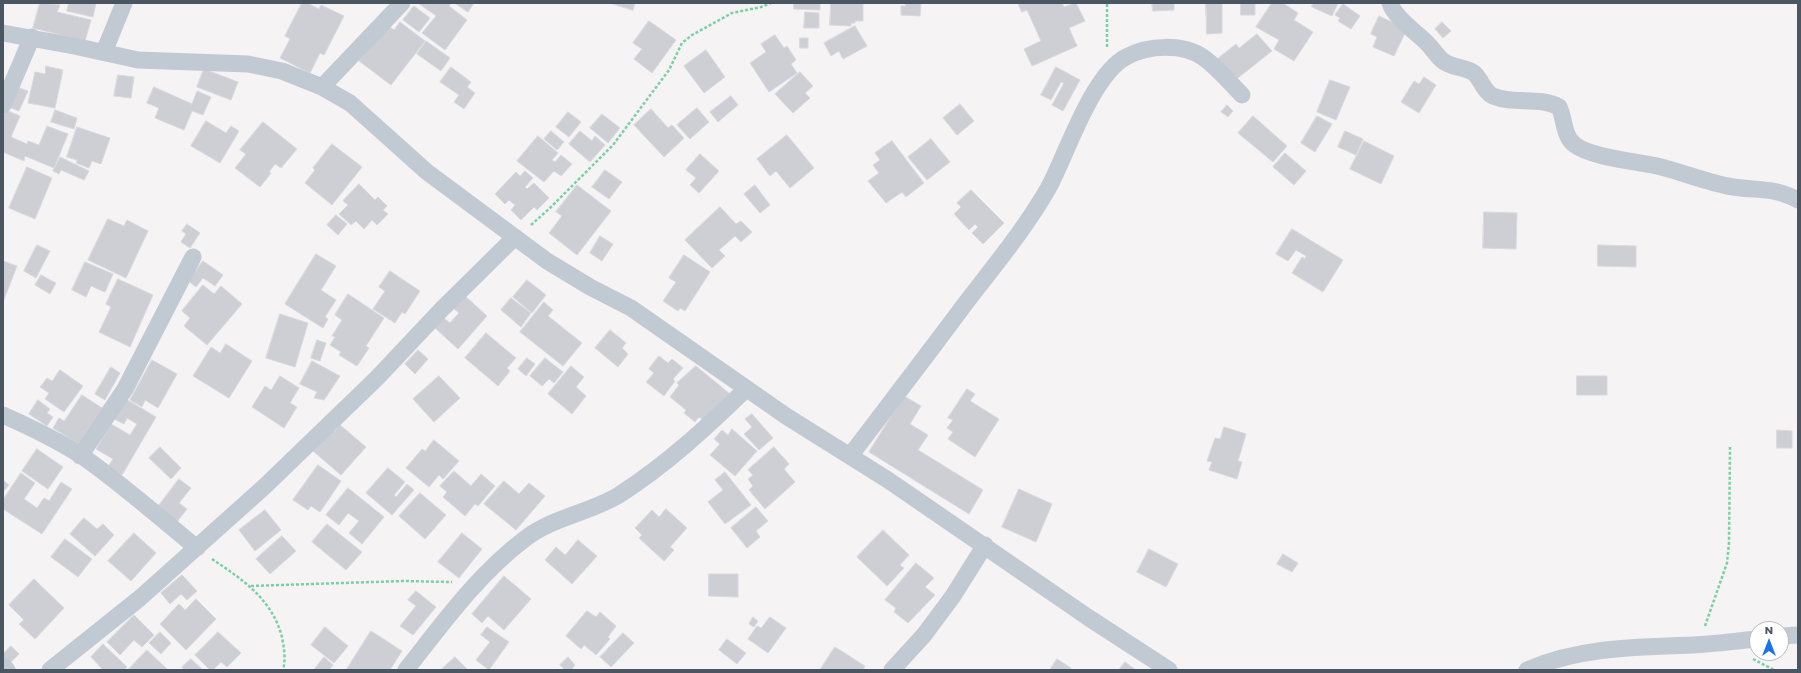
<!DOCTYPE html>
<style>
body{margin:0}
#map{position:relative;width:1801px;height:673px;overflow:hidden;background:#f5f3f3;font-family:Poppins,sans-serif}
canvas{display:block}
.frame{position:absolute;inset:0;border:4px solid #4a5661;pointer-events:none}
.north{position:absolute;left:1749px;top:621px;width:40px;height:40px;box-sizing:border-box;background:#fff;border:1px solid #b7bbc0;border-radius:50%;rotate:0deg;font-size:11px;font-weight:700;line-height:16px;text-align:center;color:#4a5661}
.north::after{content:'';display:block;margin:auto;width:14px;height:18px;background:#1a73e8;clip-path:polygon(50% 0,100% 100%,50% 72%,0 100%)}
</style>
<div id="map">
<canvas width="1801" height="673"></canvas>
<div class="frame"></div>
<div class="north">N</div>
</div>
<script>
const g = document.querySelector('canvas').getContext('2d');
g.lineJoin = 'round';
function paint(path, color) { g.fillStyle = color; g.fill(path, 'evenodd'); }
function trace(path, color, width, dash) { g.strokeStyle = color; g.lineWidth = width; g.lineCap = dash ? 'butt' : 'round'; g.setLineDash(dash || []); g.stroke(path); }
const building = new Path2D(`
 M40,3L60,5L57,12L91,20L85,41L33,28Z
 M69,3H96L93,17L67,11Z
 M302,3H307L319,9L321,5L344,16L324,55L320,53L310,73L280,58L290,39L285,36Z
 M418,3H451L449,6L467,20L445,50L422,33L436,16Z
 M455,3H474L468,12Z
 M610,3H635L633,10Z
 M794,3H820V10L794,9Z
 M831,3H863V21H855V23H851V26L830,25Z
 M906,3H921L920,16L901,15V6H905Z
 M1018,3H1062L1064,7L1076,3L1085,21L1069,28L1077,46L1032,66L1024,49L1041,41L1027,10L1022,12Z
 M1152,3H1174V10L1153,11Z
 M1206,3H1222V33L1207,34Z
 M1241,3H1255V15H1241Z
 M1272,3H1283L1298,13L1294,20L1313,32L1294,61L1274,49L1279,40L1256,27Z
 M1313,3H1338L1332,16L1312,7Z
 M1343,4L1360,16L1351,29L1338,21L1340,18L1335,15Z
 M414,6L430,18L419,32L403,20Z
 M805,12L819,13V28H804Z
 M1379,16L1407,29L1394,56L1373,47L1377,37L1371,34Z
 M649,21L676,40L652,73L634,59L642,49L633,43Z
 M400,22L425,41L391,85L359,61L387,25L394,30Z
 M1442,22L1451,31L1443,38L1435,29Z
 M855,26L867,46L843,59L839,51L831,56L824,43Z
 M1257,34L1272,51L1234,81L1216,60L1236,44L1239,48Z
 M775,35L784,48L787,46L796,60L791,64L797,73L769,92L750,63L766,52L761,44Z
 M800,38H808V48H800Z
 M426,41L450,58L441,71L417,54Z
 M706,50L725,77L704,93L684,66Z
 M46,66L63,70L55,108L28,103L35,72L45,74Z
 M451,67L471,82L467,87L475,93L464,109L454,102L459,95L440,82Z
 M1056,67L1080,80L1063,111L1052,105L1064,83L1061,82L1051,100L1041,95Z
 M204,69L238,82L231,100L197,87Z
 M800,72L813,86L805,93L810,98L793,113L775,94Z
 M118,75L134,77L131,98L114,96Z
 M1424,77L1436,85L1419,113L1401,102L1414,81L1419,84Z
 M1330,80L1350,87L1336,120L1317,112Z
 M14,86L28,91L19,111L6,106Z
 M154,87L192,104L197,91L211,97L203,115L192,111L184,130L155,118L159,108L147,103Z
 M731,96L738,105L718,122L710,112Z
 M960,104L974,121L957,135L943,118Z
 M1227,105L1233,111L1228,117L1221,112Z
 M697,108L709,122L690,139L677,125Z
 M651,109L668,128L672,125L684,138L664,157L634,125Z
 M6,110L20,116L11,137L27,144L28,141L39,145L47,126L68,134L54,168L25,156L24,161L3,152V117Z
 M55,110L77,118L74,129L51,122Z
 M568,112L581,122L569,137L556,127Z
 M602,114L620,128L608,143L590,128Z
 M1253,116L1287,146L1273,162L1238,133Z
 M1317,116L1332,124L1315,152L1301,143Z
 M206,121L226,133L231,126L239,131L220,163L191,146Z
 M263,122L297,149L281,168L275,164L269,172L271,173L260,187L235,168L246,154L240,150Z
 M77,127L110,138L101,164L92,161L89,168L76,163L77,160L67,157Z
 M551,131L564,142L557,150L544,139Z
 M580,131L592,141L595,136L605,145L590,162L569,144Z
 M1345,131L1363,139L1356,155L1338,147Z
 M787,135L814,168L790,188L776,171L770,176L757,159Z
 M538,136L558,153L552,160L555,162L561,155L572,164L561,176L554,171L544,182L517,161Z
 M931,139L950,162L927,180L908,157Z
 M892,141L924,183L906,197L902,192L886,203L868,181L879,173L873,165L880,160L875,153Z
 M1364,141L1394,156L1381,184L1350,169Z
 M332,144L362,167L332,205L305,183L315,170L313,168Z
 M1285,153L1306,171L1294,185L1273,167Z
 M700,154L719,171L699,193L690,185L696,178L686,170Z
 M60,157L89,171L84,180L61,170L59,174L53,171Z
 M27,167L52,178L35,219L9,208Z
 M605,170L622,182L609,199L592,187Z
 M525,171L533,178L525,187L527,189L534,183L549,198L537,210L534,207L521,220L511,210L515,205L509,200L505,204L495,194L516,172L520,176Z
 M359,184L375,200L378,197L387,206L383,210L388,214L377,225L372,220L364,229L356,221L351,225L339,214L348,205L343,201Z
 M577,185L611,211L577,255L549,233L562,216L556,212Z
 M755,185L770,205L760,213L744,194Z
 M971,190L1004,223L983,244L972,233L978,227L975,224L969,230L954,214L961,207L957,203Z
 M720,207L736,224L741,221L752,232L741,242L735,236L719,250L725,256L712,268L685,240Z
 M1484,212L1517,213L1516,249L1483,248Z
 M336,215L347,224L338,235L327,225Z
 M108,219L124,226L127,220L148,231L126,278L88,260Z
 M187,224L200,233L190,248L181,242L186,234L182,231Z
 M1292,229L1343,260L1323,292L1292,273L1302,257L1305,259L1306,256L1296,250L1288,261L1276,254Z
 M600,236L613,244L602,261L590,253Z
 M37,245L50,251L36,278L24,271Z
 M1598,245L1636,246V267L1598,266Z
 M316,254L336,266L321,290L336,300L325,317L328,319L323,328L285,304Z
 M684,255L710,272L685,311L680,308L678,311L663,301L676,282L669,278Z
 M3,261L17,266L3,302Z
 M203,261L223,275L215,286L203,278L196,287L188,281Z
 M85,262L113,274L105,292L91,286L86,297L72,290Z
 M390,271L420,291L405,314L402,312L395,323L373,309L385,291L379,287Z
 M41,275L56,283L50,294L35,285Z
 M118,279L153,295L130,347L99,332L111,307L106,304Z
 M527,280L546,295L532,313L513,297Z
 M203,285L214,294L221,286L242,304L207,345L184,326L190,318L182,311Z
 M348,294L384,318L366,346L369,348L357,366L339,355L341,352L330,345L335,337L332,336L342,320L335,315Z
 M464,295L487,316L458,349L435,328L444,318L450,323L459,313L453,308Z
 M511,298L531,313L521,327L501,310Z
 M544,302L553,310L548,316L582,343L563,366L520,332Z
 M280,314L308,323L295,367L266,358Z
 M610,330L626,343L622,348L628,354L618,367L595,348Z
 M486,333L516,358L507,368L510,371L498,386L465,358Z
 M317,340L326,343L320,361L311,358Z
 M226,344L252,361L229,398L193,376L211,347L220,353Z
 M418,350L428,359L415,374L405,364Z
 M659,356L668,363L672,359L683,368L673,379L675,381L664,396L646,382L654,373L649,369Z
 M527,358L535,364L526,376L518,369Z
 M545,358L563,372L554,383L549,379L542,386L530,376Z
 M152,360L177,374L158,408L145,400L142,407L130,400Z
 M312,361L340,376L324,400L314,398L317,392L300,384Z
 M571,366L584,377L576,387L586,396L572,414L548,394Z
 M696,366L730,394L706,422L699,417L695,422L684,413L686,410L670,397L679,385L677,383Z
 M111,367L120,373L105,400L95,394Z
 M60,370L83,386L64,412L45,399L49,393L40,387L47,378L52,381Z
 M280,376L299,388L290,403L297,407L284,428L252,407L265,386L271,390Z
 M439,376L460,398L434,422L413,399Z
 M1577,376H1607V395H1577Z
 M967,389L975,394L970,401L999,419L975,457L948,439L953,432L947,428L953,420L948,418Z
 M82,395L102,408L78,444L53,428L59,418L64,421Z
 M904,396L921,406L910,424L928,435L918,450L983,490L969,514L869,452Z
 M126,399L156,417L122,475L108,467L113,459L96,449L111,424L130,435L137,424L127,418L124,424L114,419Z
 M38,400L50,409L47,413L53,417L47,426L29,414Z
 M752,414L773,438L759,450L744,434L752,427L745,419Z
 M340,425L366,447L341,475L313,451L332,428L335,431Z
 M1224,427L1246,434L1238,461L1242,462L1237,479L1209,470L1212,462L1207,461L1215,438L1220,439Z
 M732,429L757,451L735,476L710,455L720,444L714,439L722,430L728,435Z
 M1777,430L1792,431V448H1777Z
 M434,440L459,461L443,479L439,475L429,487L406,468L422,449L425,451Z
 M160,447L181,468L171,479L149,458Z
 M774,447L789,464L784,469L795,482L765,509L749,490L753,486L748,479L753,475L748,470Z
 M37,449L63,467L48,489L22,471Z
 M318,465L341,481L320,512L311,506L308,510L293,500Z
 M388,468L405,482L394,495L396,497L407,484L414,490L392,515L366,493Z
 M454,471L471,486L481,474L495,486L478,506L475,504L465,516L443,497L447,492L440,486Z
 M725,472L751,505L725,524L708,502L723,490L715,480Z
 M21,473L35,483L24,499L37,508L44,498L49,501L61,482L72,489L42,534L3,509V500Z
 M179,479L191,488L179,503L187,509L176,523L157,508Z
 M3,480L9,485L3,492Z
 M504,481L519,494L529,483L545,496L516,530L484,504Z
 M348,488L384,517L362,544L349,533L359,521L348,513L339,525L326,515Z
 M1019,489L1052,504L1036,542L1002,527Z
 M420,493L446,515L425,539L399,516Z
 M756,507L768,521L756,531L760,537L747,548L731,528Z
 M666,509L687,528L670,547L674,550L664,561L639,538L642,535L635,528L652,510L659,517Z
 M265,510L281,530L255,551L239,530Z
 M84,518L97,529L103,524L114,535L95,556L70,534Z
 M327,524L362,552L346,570L312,542Z
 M883,530L909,555L900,565L904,568L887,586L857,557Z
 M134,533L156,553L131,581L108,561Z
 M462,533L482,549L459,578L438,562Z
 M282,536L296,551L270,574L256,559Z
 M65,539L92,559L78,577L51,557Z
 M578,540L597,556L572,584L545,560L556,547L565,555Z
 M1149,549L1178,564L1166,587L1137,572Z
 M1283,554L1298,563L1292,572L1277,564Z
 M916,563L934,578L925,587L935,595L908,623L894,612L896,608L885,600Z
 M709,574H738V597L709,596Z
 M182,575L197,591L187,600L181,594L170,604L161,593Z
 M504,576L531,599L504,630L488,616L482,623L472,614Z
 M34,579L64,608L35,639L19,624L24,620L9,605Z
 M416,591L436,607L413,635L400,626L416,606L408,600Z
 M196,599L216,619L186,650L160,624L179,604L185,610Z
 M587,611L596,617L600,612L616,626L608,637L610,639L596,655L584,645L581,649L566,636Z
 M134,615L154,635L142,647L134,640L120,655L107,642Z
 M753,617L758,621L754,627L749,624Z
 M770,617L786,628L768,653L748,639L757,626L761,628Z
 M325,627L348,646L334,663L311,645Z
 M487,627L509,642L489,670L476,660L490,642L481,635Z
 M371,631L402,651L390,670H348L347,669Z
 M160,632L171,643L161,654L149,643Z
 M218,632L241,653L227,667L221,662L213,670H210L195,655Z
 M623,633L634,643L611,667L600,657Z
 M727,639L746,653L737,664L719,650Z
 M103,644L127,667L124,670H103L91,657Z
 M11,646L19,654L10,663L3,657V654Z
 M835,647L865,666L863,670H820Z
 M147,650L167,669L166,670H128Z
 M324,657L333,665L329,670H314Z
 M455,657L468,670L442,669Z
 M568,657L575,665L571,670H565L560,665Z
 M191,659L203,670H184L182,667Z
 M1057,659L1071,668L1070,670H1050Z
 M1125,662L1136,670H1119Z`);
paint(building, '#cdcfd5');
trace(building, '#d7d9de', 1);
trace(new Path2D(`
 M1107,47V3
 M531,225L550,208L613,145L669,70L682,43L692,35L732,13L761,7L771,3
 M212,559C242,579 272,599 282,637C284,648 286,659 283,670
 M251,586L403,581L452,582
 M1705,626L1727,563L1729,543L1730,447
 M1753,659L1774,670`), '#7ad0a6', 2.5, [3, 2]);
trace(new Path2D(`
 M1390,3C1394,17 1416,32 1427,43C1432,48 1437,56 1443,61C1452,68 1465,67 1474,73C1481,79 1484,92 1493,96C1513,105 1539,96 1559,107C1565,119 1563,136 1575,145C1593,158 1635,161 1657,166C1683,172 1707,183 1733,187C1760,191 1773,187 1798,200
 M3,33L74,46L138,60L248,64L282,71L322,87L350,103L427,172L547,261L590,287L631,308L786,416L888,480L1089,618L1169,670
 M104,52L124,3
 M322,87L402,3
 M3,105L32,37
 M3,415C30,427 57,440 82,456C122,484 159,517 197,548
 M80,456L125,389L193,257
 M850,456C888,406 927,355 965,304C994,266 1025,229 1049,187C1067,153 1092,75 1126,57C1148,45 1183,43 1204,58C1218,68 1230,83 1242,95
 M1781,636L1798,635
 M3,666L7,670
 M50,670L140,598L264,487L377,378L442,309L515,237
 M406,670C443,623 478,574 526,538C554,517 589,513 619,495C666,465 707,427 746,389
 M892,670L924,635L953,596L985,545
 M1527,670C1579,647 1637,647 1693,645C1714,644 1736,641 1757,639`), '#c1cad2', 17);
</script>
